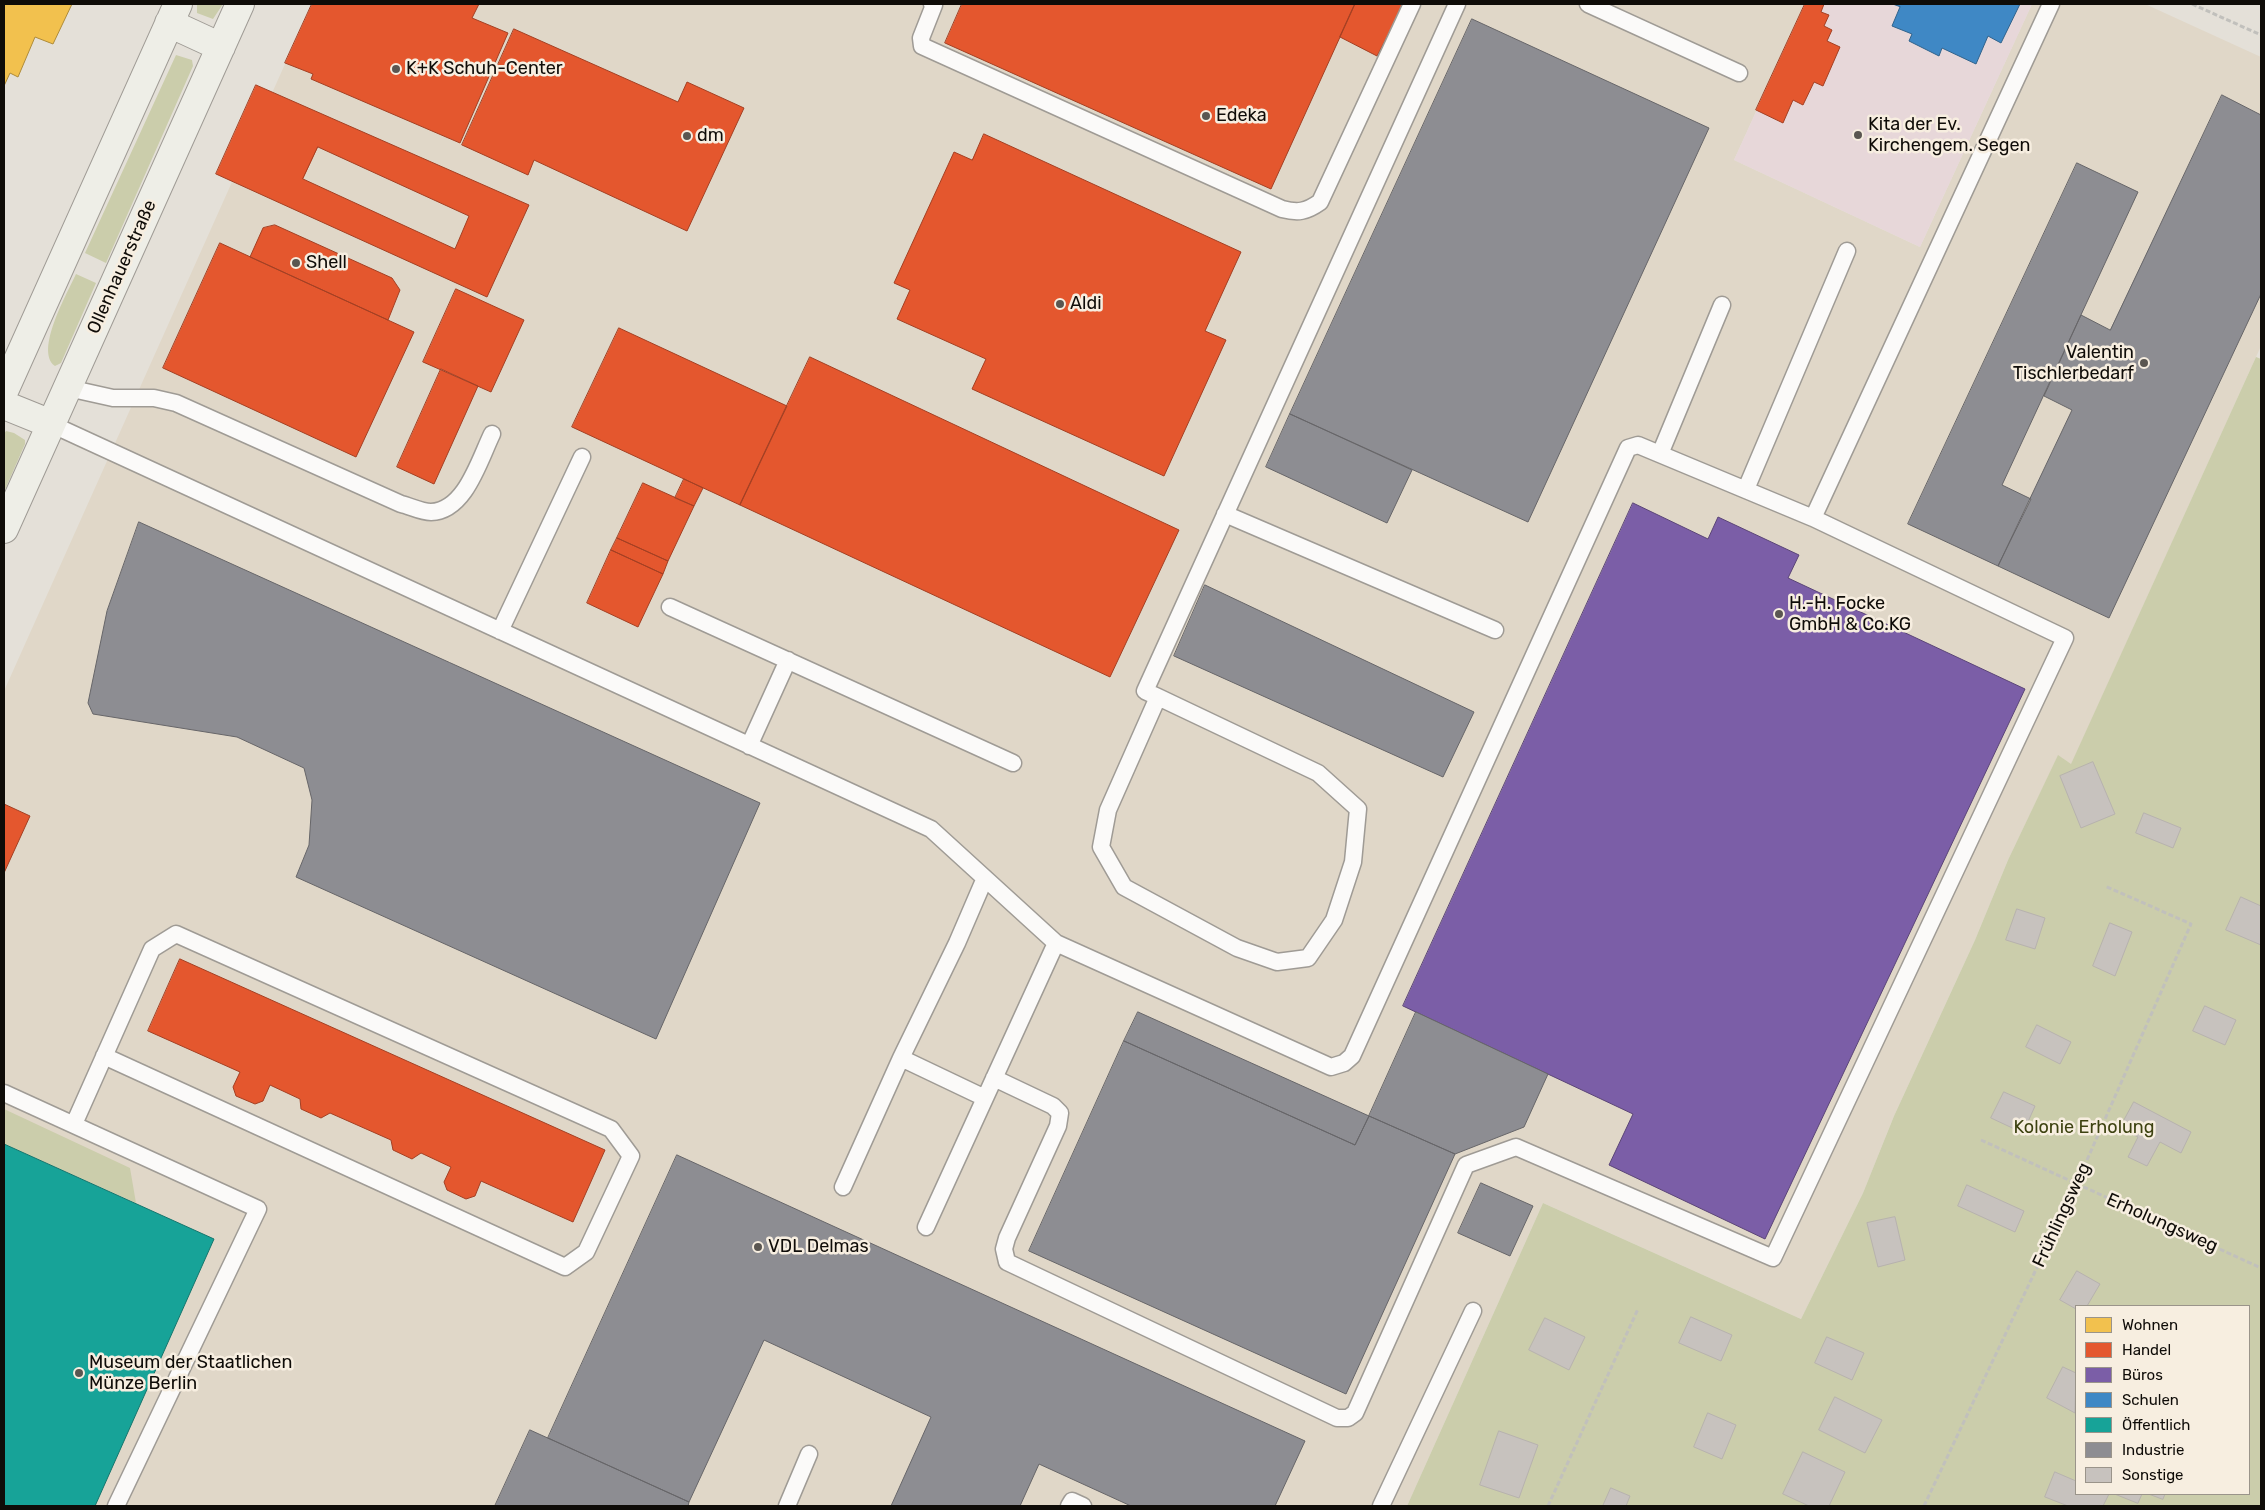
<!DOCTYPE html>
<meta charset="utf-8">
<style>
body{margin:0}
#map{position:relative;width:2265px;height:1510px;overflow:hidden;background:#e4e0d8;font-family:Rubik,sans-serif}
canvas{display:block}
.frame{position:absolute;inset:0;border:5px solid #0f0c08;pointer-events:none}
.legend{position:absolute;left:2075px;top:1305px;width:175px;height:190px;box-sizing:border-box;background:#f7eee0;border:1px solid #9a948a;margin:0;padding:6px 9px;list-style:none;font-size:15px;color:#0f0c08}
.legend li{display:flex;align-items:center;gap:10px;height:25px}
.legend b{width:25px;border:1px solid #9a948a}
</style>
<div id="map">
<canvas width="2265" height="1510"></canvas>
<div class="frame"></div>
<ul class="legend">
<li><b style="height:14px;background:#f2c14e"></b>Wohnen</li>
<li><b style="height:14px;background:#e4572e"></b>Handel</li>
<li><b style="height:14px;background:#7b5ea7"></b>Büros</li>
<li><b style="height:14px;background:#3f88c5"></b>Schulen</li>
<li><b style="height:14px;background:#17a398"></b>Öffentlich</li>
<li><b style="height:14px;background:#8d8d92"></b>Industrie</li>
<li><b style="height:14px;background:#c7c2be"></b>Sonstige</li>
</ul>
</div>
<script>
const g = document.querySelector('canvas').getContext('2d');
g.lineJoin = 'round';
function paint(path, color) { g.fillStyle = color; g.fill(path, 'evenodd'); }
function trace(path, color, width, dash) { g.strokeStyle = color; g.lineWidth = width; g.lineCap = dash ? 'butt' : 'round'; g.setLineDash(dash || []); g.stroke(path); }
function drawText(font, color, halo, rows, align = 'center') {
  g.font = font + ' Rubik,sans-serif'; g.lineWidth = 5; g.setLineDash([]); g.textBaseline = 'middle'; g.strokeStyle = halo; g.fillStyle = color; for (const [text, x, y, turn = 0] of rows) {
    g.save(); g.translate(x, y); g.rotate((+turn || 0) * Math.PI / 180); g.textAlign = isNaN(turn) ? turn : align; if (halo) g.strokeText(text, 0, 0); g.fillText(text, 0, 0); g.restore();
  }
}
paint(new Path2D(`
 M312,4H1805L1734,160L1920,247L2032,4H2145L2261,57V346L2071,765L2058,756L2008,860L1975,940L1894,1116L1863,1193L1801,1319L1543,1203L1407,1506H4V691L232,182L216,174L256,85L272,93Z`), '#e0d7c8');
paint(new Path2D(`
 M1805,4H2032L1920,247L1734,160Z`), '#e7d7d9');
paint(new Path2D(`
 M197,4H223L213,19L197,13Z
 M176,55L192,60L193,66L106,263L85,253Z
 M76,274L96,283L61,363L55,366C34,351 68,292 76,274Z
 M2256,357L2261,359V1506H1407L1543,1203L1801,1319L1863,1193L1894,1116L1975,940L2008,860L2058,755L2071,764ZM2076,1306H2249V1494H2076Z
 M6,431L14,433L25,440V444L4,492V434Z
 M4,1109L130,1168L136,1203L4,1144Z`), '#cbcdab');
const homes = new Path2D(`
 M4,4H72L53,44L35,37L18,77L10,73L4,86Z`);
paint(homes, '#f2c14e');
trace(homes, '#ae8b39', 1);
const shops = new Path2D(`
 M312,4H479L472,18L508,33L460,143L311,79L313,74L285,63Z
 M962,4H1355L1271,189L945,43Z
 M1355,4H1404L1377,56L1340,37Z
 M1805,4H1824L1821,12L1829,15L1824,26L1832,30L1827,41L1840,47L1823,86L1814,82L1803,105L1793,100L1783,123L1756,110Z
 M514,29L678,102L687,82L744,108L687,231L534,160L528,175L462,145Z
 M256,85L529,205L487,297L216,174ZM318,147L469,216L455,249L303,179Z
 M984,134L1241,252L1205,331L1226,340L1164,476L972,389L986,359L897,319L910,290L894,283L954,152L972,160Z
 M275,225L392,278L400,290L388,320L250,257L263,228Z
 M220,243L414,332L356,457L163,368Z
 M456,289L524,320L491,392L423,362Z
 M619,328L787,406L740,505L572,427Z
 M810,357L1179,530L1110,677L740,505Z
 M441,369L478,386L434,484L397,467Z
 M684,479L703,488L694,506L675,498Z
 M643,483L694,506L668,561L617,538Z
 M617,538L668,561L663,574L611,550Z
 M611,550L663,574L638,627L587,603Z
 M4,804L30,816L4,873Z
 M180,959L605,1150L573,1222L481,1181L475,1196L466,1199L447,1190L444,1182L451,1167L421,1153L412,1159L393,1150L391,1140L330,1113L321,1118L301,1109L300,1099L270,1085L263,1101L255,1104L236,1096L233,1087L240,1072L148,1031Z`);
paint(shops, '#e4572e');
trace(shops, '#a44023', 1);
const offices = new Path2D(`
 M1633,503L1708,539L1718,517L1799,555L1788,578L2025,689L1765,1239L1609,1165L1633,1114L1403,1006Z`);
paint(offices, '#7b5ea7');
trace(offices, '#5b4577', 1);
const schools = new Path2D(`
 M1893,4H2020L2001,43L1988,36L1976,64L1942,48L1939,56L1909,41L1912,34L1892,26L1900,7Z`);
paint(schools, '#3f88c5');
trace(schools, '#31638c', 1);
const public = new Path2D(`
 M4,1144L214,1239L95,1506H4Z`);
paint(public, '#17a398');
trace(public, '#15766d', 1);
const industry = new Path2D(`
 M1472,19L1709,128L1528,522L1290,414Z
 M2222,95L2261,115V294L2109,618L1998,566L2072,410L2044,396L2081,315L2110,330Z
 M2077,163L2138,192L2002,485L2031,499L1998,566L1908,524Z
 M1290,414L1412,470L1387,523L1266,467Z
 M139,522L760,803L656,1039L296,877L309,845L312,800L304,768L237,737L93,714L88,703L107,611Z
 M1205,585L1474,712L1443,777L1174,656Z
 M1138,1012L1369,1116L1355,1145L1124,1041Z
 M1416,1012L1548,1074L1524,1127L1455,1154L1369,1116Z
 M1124,1041L1355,1145L1369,1116L1455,1154L1346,1394L1029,1251Z
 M677,1155L1305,1441L1275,1506H1131L1039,1464L1020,1506H891L931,1417L764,1340L689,1502L548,1438Z
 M1481,1183L1533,1206L1510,1256L1458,1233Z
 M530,1430L689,1502L688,1506H495Z`);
paint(industry, '#8d8d92');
trace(industry, '#676669', 1);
const building = new Path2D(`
 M2093,762L2115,814L2081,828L2060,776Z
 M2144,813L2181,828L2173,848L2136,833Z
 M2241,897L2261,906V945L2226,930Z
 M2017,909L2045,918L2035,949L2006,940Z
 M2110,923L2132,932L2115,976L2093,966Z
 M2205,1006L2236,1020L2225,1045L2193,1031Z
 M2037,1025L2071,1042L2060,1064L2026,1047Z
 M2004,1092L2035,1106L2023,1133L1991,1118Z
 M2134,1102L2191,1132L2181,1153L2160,1142L2147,1166L2128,1157L2138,1137L2120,1128Z
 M1967,1185L2024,1211L2015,1232L1958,1206Z
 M1895,1217L1905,1260L1878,1267L1867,1223Z
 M2077,1271L2100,1284L2087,1306H2076V1309L2060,1300Z
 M1691,1317L1732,1335L1721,1361L1679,1343Z
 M1545,1318L1585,1337L1569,1370L1529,1350Z
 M1827,1337L1864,1353L1852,1380L1815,1363Z
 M2063,1367L2076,1373L2075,1413L2047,1398Z
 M1835,1397L1882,1420L1865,1453L1819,1430Z
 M1708,1413L1736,1425L1722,1459L1694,1447Z
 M1499,1431L1538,1445L1519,1498L1480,1485Z
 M1803,1452L1845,1472L1829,1506H1809L1783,1494Z
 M2055,1472L2076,1481V1494H2109L2103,1506H2068L2045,1497Z
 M1611,1488L1630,1496L1626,1506H1603Z
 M2115,1494H2142L2138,1503Z
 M2149,1494H2165L2163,1499Z`);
paint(building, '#c7c2be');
trace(building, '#b7b2ae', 1);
const lane = new Path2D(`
 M932,4L934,5L921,38L922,46L1282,209C1298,213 1306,212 1320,202L1412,4
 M1588,4L1739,73
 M68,388L113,398H154L176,403L401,504C410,506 421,512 431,512C465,511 479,461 492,434
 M51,424L931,829L1056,943
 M1660,454L1722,305
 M1746,489L1847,251
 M1225,514L1495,630
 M670,607L1013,763
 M500,631L582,457
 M1158,697L1108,810L1101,847L1124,887L1237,948L1277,962L1308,958L1334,920L1353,862L1358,809L1318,773L1158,697L1145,691L1457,4
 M749,746L788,660
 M901,1058L957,943L985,878
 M994,1078L1053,1106L1060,1113L1058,1126L1007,1238L1004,1249L1007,1262L1337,1418H1348L1355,1413L1466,1165L1516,1147L1773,1258L2065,638L1813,518L2051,4
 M4,1093L258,1209L116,1506
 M74,1124L152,949L176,934L611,1129L631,1156L586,1252L565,1267L104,1056
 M843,1187L901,1058L985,1098
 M926,1227L1056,943L1331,1067L1344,1063L1352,1056L1628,448L1638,445L1813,518
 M787,1506L809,1454
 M1069,1506L1072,1501L1083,1506
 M1381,1506L1473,1311`);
const secondary = new Path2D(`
 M169,23L221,47
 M4,391L178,4
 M4,405L51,424
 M4,529L240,4`);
trace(lane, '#9f9b95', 19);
trace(secondary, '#9f9b95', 30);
trace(new Path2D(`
 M2192,4L2261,35
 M1981,1140L2261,1268
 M1548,1506L1638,1309
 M1924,1506L2076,1185L2191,924L2105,886`), '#c1c0bc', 3, [5, 2.5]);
trace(lane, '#fbfaf9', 16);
trace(secondary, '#eeeee7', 28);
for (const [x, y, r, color] of [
 [396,69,5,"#5a5651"],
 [1206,116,5,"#5a5651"],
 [1858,135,5,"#5a5651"],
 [687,136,5,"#5a5651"],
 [296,263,5,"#5a5651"],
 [1060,304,5,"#5a5651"],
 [2144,363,5,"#5a5651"],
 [1779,614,5,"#5a5651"],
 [758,1247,5,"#5a5651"],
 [79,1373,5,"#5a5651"]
]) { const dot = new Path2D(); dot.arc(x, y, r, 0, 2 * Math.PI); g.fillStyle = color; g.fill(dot); trace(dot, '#f7eee0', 2); }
drawText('18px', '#0f0c08', '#f7eee0', [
 ["K+K Schuh-Center",406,69],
 ["Edeka",1216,116],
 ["Kita der Ev.",1868,125],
 ["Kirchengem. Segen",1868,146],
 ["dm",697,136],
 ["Shell",306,263],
 ["Aldi",1070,304],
 ["Valentin",2134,353,"right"],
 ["Tischlerbedarf",2134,374,"right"],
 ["H.-H. Focke",1789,604],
 ["GmbH & Co.KG",1789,625],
 ["VDL Delmas",768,1247],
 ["Museum der Staatlichen",89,1363],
 ["Münze Berlin",89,1384]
], 'left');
drawText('18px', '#0f0c08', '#f7eee0', [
 ["Ollenhauerstraße",122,267,-66],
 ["Frühlingsweg",2062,1215,-65],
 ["Erholungsweg",2162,1223,24]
]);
drawText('18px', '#3d4210', '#f7eee0', [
 ["Kolonie Erholung",2084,1128]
]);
</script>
